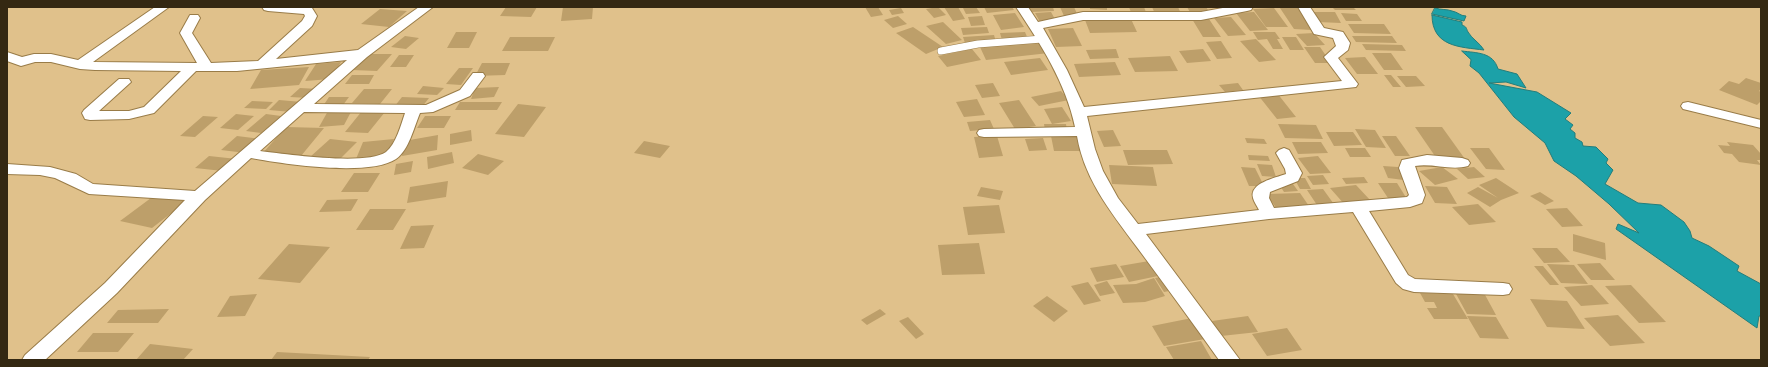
<!DOCTYPE html>
<style>
body{margin:0}
#map{position:relative;width:1768px;height:367px;overflow:hidden;background:#e0c18b;font-family:Manrope,sans-serif}
canvas{display:block}
.frame{position:absolute;inset:0;border:8px solid #342812;pointer-events:none}
</style>
<div id="map">
<canvas width="1768" height="367"></canvas>
<div class="frame"></div>
</div>
<script>
const g = document.querySelector('canvas').getContext('2d');
g.lineJoin = 'round';
function paint(path, color) { g.fillStyle = color; g.fill(path, 'evenodd'); }
function trace(path, color, width, dash) { g.strokeStyle = color; g.lineWidth = width; g.lineCap = dash ? 'butt' : 'round'; g.setLineDash(dash || []); g.stroke(path); }
const water = new Path2D(`
 M1435,8C1441,10 1447,9 1452,11C1458,12 1460,16 1466,16L1464,21L1432,14Z
 M1432,15L1462,22V25C1467,27 1466,28 1468,32C1472,39 1480,43 1484,50C1460,47 1432,47 1432,15Z
 M1462,51C1477,53 1493,52 1498,69L1517,74L1526,88L1506,82L1489,83L1537,92L1571,113L1565,119L1573,125L1570,129L1575,133V138L1582,142L1583,146L1596,147L1608,159L1606,163L1613,170L1605,184L1638,203L1661,205L1684,222L1690,231L1692,238L1709,246L1739,266L1737,271L1761,284V316H1759L1757,328L1616,229L1618,224L1639,233L1609,204L1576,176L1554,161L1545,143L1514,117L1479,73L1470,66L1471,60Z`);
paint(water, '#1ca1a8');
trace(water, '#237d7b', 1);
paint(new Path2D(`
 M506,7H537L531,17L500,16Z
 M563,7H593L592,19L561,21Z
 M865,7H878L883,15L871,17Z
 M938,7L946,15L934,18L926,9Z
 M944,7H958L965,19L953,21Z
 M976,7L980,13L966,14L963,8Z
 M984,7H1012L1014,10L987,13Z
 M1029,7H1053L1054,11L1031,12Z
 M1060,7H1074L1078,16H1064Z
 M1090,7H1107V10L1090,9Z
 M1129,7H1144L1147,15H1132Z
 M1152,7H1178L1182,16H1156Z
 M1187,7H1206L1210,13L1191,14Z
 M1332,7H1353L1356,10H1335Z
 M901,8L904,13L892,15L889,10Z
 M1274,8L1288,27H1266L1253,9Z
 M1280,8H1298L1312,30L1294,29Z
 M380,9L407,11L389,27L361,24Z
 M1051,12L1056,21L1040,22L1035,13Z
 M1254,12L1268,30L1250,31L1236,13Z
 M1312,12H1335L1341,23L1318,22Z
 M1015,13L1024,27L1001,30L993,15Z
 M1341,13L1357,14L1362,21H1346Z
 M898,16L907,24L893,28L884,20Z
 M982,16L985,25L971,26L968,17Z
 M1231,17L1246,35L1228,36L1214,18Z
 M1131,19L1137,32L1090,33L1085,20Z
 M1192,19H1209L1221,37H1203Z
 M943,22L962,40L946,44L926,26Z
 M1348,24H1384L1391,34L1354,33Z
 M913,27L943,47L926,54L896,33Z
 M987,27L989,33L963,35L961,28Z
 M1073,28L1082,46L1056,47L1048,29Z
 M456,32H477L469,48H447Z
 M1025,32L1028,39L1002,40L1000,33Z
 M1253,32H1275L1280,39H1277L1283,49H1273L1267,39L1258,40Z
 M1314,33L1325,45L1307,46L1296,34Z
 M994,35L996,42L965,43L963,37Z
 M405,36L419,38L406,49L391,47Z
 M1352,36H1392L1397,43L1356,42Z
 M510,37H555L548,51H502Z
 M1282,37H1296L1304,50H1290Z
 M1256,39L1276,60L1259,62L1240,41Z
 M1041,41L1049,53L986,60L980,47Z
 M1221,41L1232,58L1217,59L1206,42Z
 M1362,44L1402,45L1406,51L1366,50Z
 M1304,47H1320L1331,63H1315Z
 M972,49L981,60L947,67L938,56Z
 M1116,49L1119,58L1090,59L1086,50Z
 M1203,49L1211,61L1187,63L1179,51Z
 M1372,53H1391L1403,70H1384Z
 M367,54H392L377,71L352,70Z
 M399,55H414L406,67H390Z
 M1170,56L1178,71L1135,72L1128,58Z
 M1365,57L1378,74H1357L1345,58Z
 M1040,58L1048,70L1011,75L1004,62Z
 M341,62L331,79L305,81L316,64Z
 M1115,62L1121,75L1079,77L1074,64Z
 M482,63H510L505,75L475,76Z
 M309,67L299,85L250,89L261,70Z
 M459,68H473L461,85L446,84Z
 M352,75H374L369,84H345Z
 M1384,75H1391L1401,87H1393Z
 M1397,76H1416L1425,86L1406,87Z
 M1746,78L1761,83V89L1759,91L1761,92V101L1757,105L1719,90L1729,81L1739,84Z
 M993,83L1000,96L982,98L975,85Z
 M1238,83L1243,90L1225,92L1219,85Z
 M423,86L444,88L437,95L417,94Z
 M499,87L494,97L471,99L475,88Z
 M300,88L319,89L309,98L290,97Z
 M364,89H392L380,104L352,103Z
 M1061,91L1069,100L1039,106L1031,97Z
 M1277,93L1296,117L1277,119L1258,95Z
 M329,97H349L343,105L323,106Z
 M402,97L429,98L422,107H394Z
 M977,99L985,115L964,117L956,102Z
 M279,100L302,102L292,112L269,110Z
 M1019,100L1036,126L1015,129L999,103Z
 M252,101L273,102L266,109L244,108Z
 M460,102H502L497,110H455Z
 M518,104L546,107L524,137L495,134Z
 M1062,107L1071,121L1052,124L1044,109Z
 M352,110L344,125L319,127L328,111Z
 M362,111L385,112L368,133L345,132Z
 M236,114L254,116L238,130L220,128Z
 M266,114L281,116L261,133L246,131Z
 M203,116L218,117L195,137L180,136Z
 M425,116H451L444,128H417Z
 M990,120L994,129L970,131L967,122Z
 M1044,124H1066L1067,131H1045Z
 M1278,124L1316,125L1323,139L1285,138Z
 M286,127L324,128L301,156L261,155Z
 M1415,127H1442L1465,159H1437Z
 M1355,129L1375,130L1386,148L1366,147Z
 M471,130L472,141L450,145V134Z
 M1113,130L1121,146L1104,147L1097,131Z
 M1326,132H1353L1362,145L1334,146Z
 M438,135L437,150L402,156L404,141Z
 M237,136L261,139L246,153L221,150Z
 M997,136L1003,156L979,158L974,137Z
 M1051,136H1082L1085,151H1054Z
 M1382,136H1396L1410,156H1395Z
 M1043,138L1047,150L1029,151L1025,139Z
 M1245,138L1264,139L1267,144L1247,143Z
 M330,139L357,142L339,160L310,157Z
 M394,139L387,156L356,159L363,142Z
 M644,141L670,146L660,158L634,153Z
 M1292,142H1321L1328,153L1298,154Z
 M1727,142L1753,145L1761,154V160H1757L1761,165L1739,162L1732,154L1724,153L1718,145L1730,146Z
 M1345,148H1365L1371,157H1350Z
 M1470,148H1489L1505,170L1486,169Z
 M1123,150H1167L1173,164L1128,165Z
 M452,152L454,163L428,169L427,157Z
 M478,154L504,161L488,175L462,168Z
 M1248,155L1268,156L1270,161L1249,160Z
 M209,156L237,159L223,171L195,168Z
 M1318,156L1331,173L1310,174L1298,158Z
 M413,161L411,172L394,175L396,164Z
 M1257,164L1272,165L1276,177L1262,176Z
 M1109,165L1153,167L1157,186L1112,184Z
 M1383,166L1398,167L1404,180L1388,178Z
 M1241,167L1255,168L1264,186H1249Z
 M1442,167L1458,179L1435,185L1419,171Z
 M1474,167L1485,177L1468,179L1457,169Z
 M354,173H380L368,192H341Z
 M1323,175L1329,184L1313,185L1307,176Z
 M1364,177L1368,183L1346,184L1342,178Z
 M1294,178H1305L1311,189H1300Z
 M1496,178L1519,193L1501,200L1490,207L1467,193L1478,187L1498,198L1479,185Z
 M448,181L446,197L407,203L410,187Z
 M1378,183H1397L1407,199L1388,198Z
 M1279,184H1293L1298,191L1284,192Z
 M1356,185L1371,201L1345,205L1330,188Z
 M1425,186L1447,187L1457,204L1435,203Z
 M981,187L1003,191L1000,200L977,196Z
 M1323,189L1336,207L1319,208L1307,190Z
 M1540,192L1554,201L1545,205L1530,196Z
 M1300,193L1311,209L1278,211L1267,194Z
 M155,195L187,201L152,228L120,221Z
 M358,199L351,211L319,212L327,200Z
 M1478,204L1496,222L1469,225L1452,207Z
 M999,205L1005,233L968,235L963,207Z
 M1567,208L1583,226L1562,227L1546,209Z
 M370,209H406L393,230H356Z
 M434,225L424,248L400,249L411,226Z
 M1573,234L1605,243L1606,260L1573,251Z
 M979,243L985,274L942,275L938,245Z
 M289,244L330,247L300,283L258,279Z
 M1532,248H1557L1570,262L1544,263Z
 M1149,261L1158,276L1129,282L1120,266Z
 M1600,263L1615,280H1591L1577,264Z
 M1116,264L1124,277L1097,282L1090,268Z
 M1547,264L1574,265L1588,284L1561,283Z
 M1534,266H1543L1559,285H1550Z
 M1165,276L1174,290L1164,292L1155,278Z
 M1154,278L1165,296L1145,302L1123,303L1113,285L1136,284Z
 M1107,281L1115,293L1100,296L1094,285Z
 M1088,282L1101,301L1084,305L1071,286Z
 M1592,285L1609,304L1581,306L1564,287Z
 M1631,285L1666,322L1639,323L1605,286Z
 M1455,292L1484,293L1496,315L1467,314Z
 M1420,293L1453,294L1468,319H1434L1427,308H1437L1434,302H1425Z
 M257,294L245,316L217,317L230,296Z
 M1047,296L1068,311L1054,322L1033,306Z
 M1530,299L1567,301L1585,329L1547,327Z
 M169,309L158,323H107L118,310Z
 M880,309L886,314L867,325L861,320Z
 M1618,315L1645,343L1610,346L1584,318Z
 M1248,316L1258,332L1221,336L1212,321Z
 M1467,316L1496,317L1509,339L1480,338Z
 M908,317L924,334L916,339L899,321Z
 M1197,317L1211,338L1164,346L1152,326Z
 M1287,328L1302,350L1267,356L1252,334Z
 M93,333H134L118,352H77Z
 M1201,341L1212,360H1174L1166,347Z
 M150,344L193,349L183,360H136Z
 M277,352L370,357L368,360H271Z`), '#bd9f6a');
const service = new Path2D(`
 M941,51L978,44L1042,39`);
const minor = new Path2D(`
 M155,7H169L93,62L197,63L180,33L190,15H198L200,18L192,33L211,63L258,61L302,21L305,16L304,14L268,11L264,10L262,7H308L312,8L317,16L312,26L276,59L358,50L419,7H433L367,57L314,104L426,105L460,90L473,73H483L485,76L470,96L433,112L420,113C414,127 409,150 396,159C369,177 283,164 251,158L205,200L117,293L45,360H22L25,355L105,283L185,200L89,194L55,178L40,175L7,174V164L50,167L76,174L93,184L195,191L347,60L237,71H196L154,113L129,119L90,120L85,119L82,113L84,110L119,79H129L131,82L99,111H129L144,107L181,71L95,70L80,69L51,62H35L21,66L7,61V52L22,57L34,54H51L78,60ZM304,112L405,113C401,125 396,144 386,152C366,166 286,154 260,151Z
 M1016,7H1028L1038,22L1083,12H1201L1228,7H1253L1251,10L1247,11L1201,20H1083L1043,28L1067,70L1084,107L1342,81L1324,57L1336,46L1333,38L1314,34L1298,7H1310L1324,28L1343,32L1350,43L1348,50L1338,58L1358,84L1356,87L1087,116L1095,149L1103,171L1118,198L1138,224L1259,210C1257,206 1254,202 1253,198C1249,183 1275,178 1286,174L1285,169L1276,153L1279,150L1284,148L1289,150L1302,173L1298,181L1270,192L1269,198L1274,208L1407,197L1409,195L1399,168L1402,160L1427,155L1462,158L1468,160L1470,163L1468,166C1451,171 1433,163 1415,166L1425,195L1422,203L1410,207L1369,211L1408,275L1415,279L1503,283L1509,284L1512,289L1509,294L1503,295L1414,292L1403,289L1396,283L1353,212L1269,219L1146,234L1240,360H1219C1194,325 1168,289 1142,254C1115,217 1085,183 1077,136L984,137L979,136L977,133L979,130L984,129L1075,127C1066,83 1040,43 1016,7Z
 M1688,102L1761,120V128L1683,109L1681,106L1683,103Z`);
trace(service, '#997c48', 8);
trace(minor, '#997c48', 2);
trace(service, '#fff', 7);
paint(minor, '#fff');
</script>
